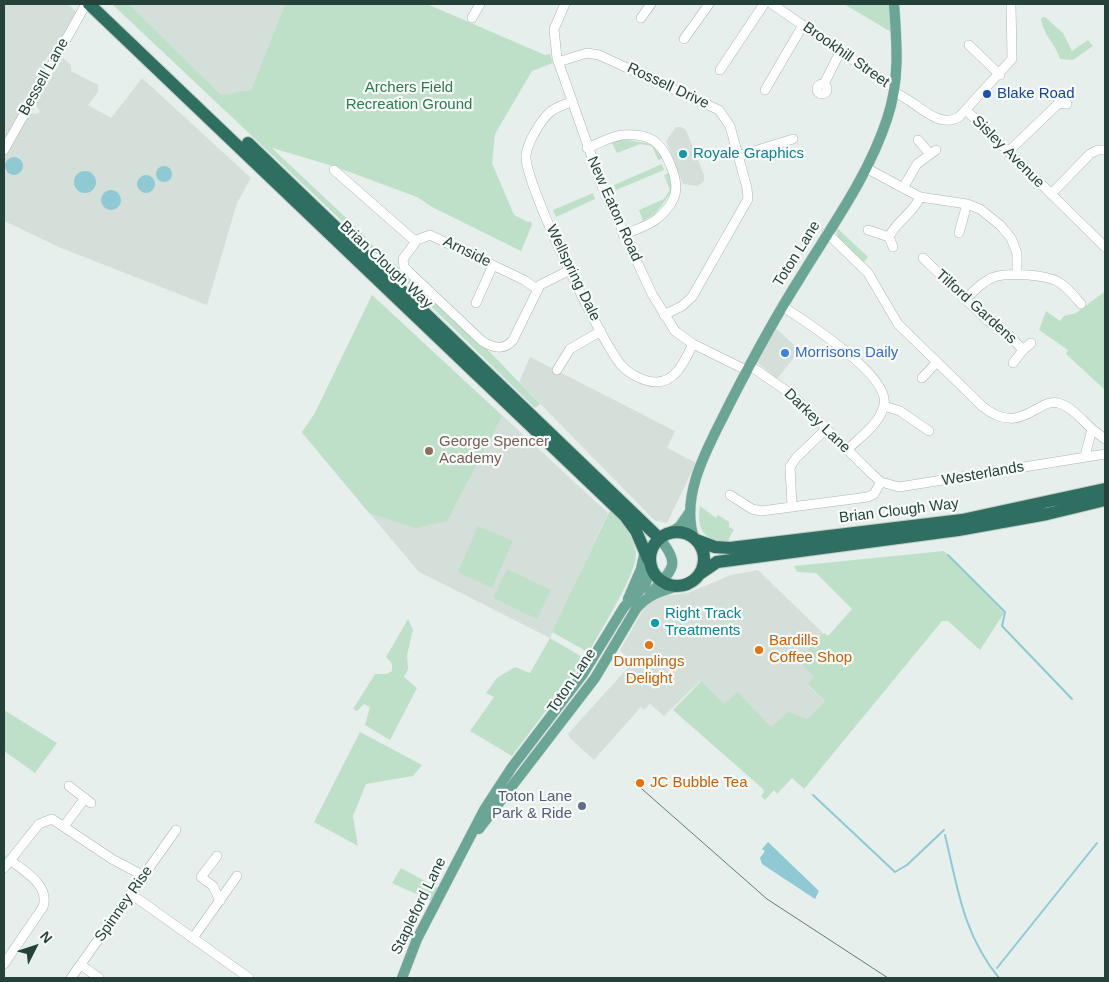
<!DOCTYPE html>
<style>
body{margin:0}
#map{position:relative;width:1109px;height:982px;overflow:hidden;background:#e6efeb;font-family:Helvetica,sans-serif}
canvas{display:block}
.frame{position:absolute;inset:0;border:5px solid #24423a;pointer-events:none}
.north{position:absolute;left:10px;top:922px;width:50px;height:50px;-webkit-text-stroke:4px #f7fbf9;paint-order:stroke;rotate:49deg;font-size:14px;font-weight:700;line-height:20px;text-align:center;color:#24423a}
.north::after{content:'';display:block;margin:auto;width:18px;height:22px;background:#24423a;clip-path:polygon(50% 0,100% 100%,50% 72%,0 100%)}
</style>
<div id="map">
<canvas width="1109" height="982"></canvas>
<div class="frame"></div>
<div class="north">N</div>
</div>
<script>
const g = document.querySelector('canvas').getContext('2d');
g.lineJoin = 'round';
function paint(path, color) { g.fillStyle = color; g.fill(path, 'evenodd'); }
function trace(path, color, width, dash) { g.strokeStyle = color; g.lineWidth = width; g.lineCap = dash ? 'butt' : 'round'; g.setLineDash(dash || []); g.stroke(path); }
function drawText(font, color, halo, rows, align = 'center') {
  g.font = font + ' Helvetica,sans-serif'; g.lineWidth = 4.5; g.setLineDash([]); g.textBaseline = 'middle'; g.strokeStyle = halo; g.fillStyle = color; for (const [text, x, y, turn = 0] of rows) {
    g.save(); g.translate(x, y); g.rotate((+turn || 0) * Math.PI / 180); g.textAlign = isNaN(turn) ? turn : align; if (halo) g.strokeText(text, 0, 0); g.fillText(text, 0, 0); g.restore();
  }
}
paint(new Path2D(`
 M4,4H68L77,12L52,55L47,57L44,62L47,65L33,92L23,101L26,103L4,144Z
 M129,4H285L251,90L221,96Z
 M63,58L71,65V71L98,85V92L88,105L111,118L142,78L251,178L237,203L207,305L61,248L4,221V155L30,113L36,114L40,112L36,104L37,101Z
 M676,127H681L686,130L704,175V181L698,186L683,184L666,141Z
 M372,295L608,513L550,638L419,572L302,433L315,413Z
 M774,327L800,350L777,379L758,363Z
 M530,357L675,431L667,448L696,463L667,523L654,520L519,382Z
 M758,570L824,634L807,651L811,656L814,677L807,685L825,701L807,719L771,727L738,693L724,705L700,681L664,716L650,704L644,710L641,707L594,760L570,738L568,734L632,663L620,650L646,605L663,596L688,593L731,575Z`), '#d4dfda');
paint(new Path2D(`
 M112,4H129L221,95L251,90L285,4H427L545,55L550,54L553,63L532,71L495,134L492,163L514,215L528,222L531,221L532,225L521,251L432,207L417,197L333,166L272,148L362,233L378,251L420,285L484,346L540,404L535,408L395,271Z
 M844,4H889L891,32Z
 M1045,17L1063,33L1072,51L1088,40L1093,46L1073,60L1060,59C1055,42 1043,36 1041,18Z
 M621,139L653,144L664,158L658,160L652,146L640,144L617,153L612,143Z
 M662,164L664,170L616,190L614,185Z
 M670,172L672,191L656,213L643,221L639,210L664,199L670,190L664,175Z
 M593,193L595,199L556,217L553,210Z
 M836,227L868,257L863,263L837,236Z
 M1104,292L1105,293V390L1066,354L1068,350L1039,330L1046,311L1060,321L1064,316L1076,313Z
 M372,295L502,416L447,521L415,528L369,513L302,432L315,413Z
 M700,506L716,518L718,515L729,522V527L734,530L729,538V545C705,538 696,533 700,506Z
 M611,508L631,531L629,533C632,540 636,547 636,555C635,577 601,629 590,650L586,651L552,632Z
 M478,526L513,541L492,588L458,572Z
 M944,551L1004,613L980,650L948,621H942L804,789L792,778L777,794L774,790L765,800L761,796L764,792L763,789L673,710L701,681L724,704L738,692L771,727L788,712L807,719L825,701L807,684L814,677L802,665L811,656L807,651L824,633L828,636L852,609L816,573L797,572L794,566Z
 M507,569L551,590L537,619L493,598Z
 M408,619L413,630L407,655L408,669L404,677L417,688L390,740L365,725L370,707L364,704L357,711L353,709L375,674H387L392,671V664L386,657Z
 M550,638L579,655L584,660L512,756L470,731L494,697L486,693L497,678L515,667L530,673Z
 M4,710L57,743L35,773L4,751Z
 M360,732L422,765L413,776L366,784L353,816L358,846L314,822Z
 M401,868L438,888L432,901L392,883Z`), '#bfe0c8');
paint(new Path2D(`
 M5 166a9 9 0 1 1 18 0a9 9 0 1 1-18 0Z
 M156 174a8 8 0 1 1 16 0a8 8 0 1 1-16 0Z
 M74 182a11 11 0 1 1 22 0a11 11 0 1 1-22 0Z
 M137 184a9 9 0 1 1 18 0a9 9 0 1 1-18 0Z
 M101 200a10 10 0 1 1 20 0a10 10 0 1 1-20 0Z
 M768,842L819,891L815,899L762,864L760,858L765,851L762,849Z`), '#8ec9d4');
trace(new Path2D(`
 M948,555L1005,612L1002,626L1072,699
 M813,795L895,872L907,865L944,830
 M945,835C958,889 963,934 999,978
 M997,968L1097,843`), '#8ec9d4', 2);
const minor = new Path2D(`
 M565,4L554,29L557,58L602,186L652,294L675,331L693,344L746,370
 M772,4L895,89
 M472,18L480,4
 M641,18L651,4
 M684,39L709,4
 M969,45L1000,75
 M558,62L587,53L599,55L719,110L730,126L747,188L748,199L692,297L682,306L664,315
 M720,70L764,4
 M817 89a5 5 0 1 1 10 0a5 5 0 1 1-10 0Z
 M824,84L840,52
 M765,90L803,25
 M895,93C916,100 936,130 959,117L1012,59L1011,4
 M1058,94L1059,103L1067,104
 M571,102C564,105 556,107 550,112C540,121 528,142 526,155C523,180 602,344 622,366C629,374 645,382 656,382C677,382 685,359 693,344
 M966,110L1105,247
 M918,140L930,154
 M587,148C598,144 611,136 623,135C649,133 661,141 670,164C680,187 678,201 658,218C649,226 634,230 623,235
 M4,150L86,4
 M1008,152L1059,103
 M738,156L793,139
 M866,168L920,197L967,204L980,209L1000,225L1011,238L1017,253V273
 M334,170L415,241
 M903,188L917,164L936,150
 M1051,194L1090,154L1098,150H1105
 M868,230L889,237
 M827,233L868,273L898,324L982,406C1020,438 1038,397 1058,403C1071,406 1083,421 1092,429L1085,456
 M959,233L967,204
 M893,247L889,237C897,220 913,214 920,197
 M923,258L988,321L1009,335L1023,350
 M537,289L524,280L430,235L417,240L403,259L404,267L408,271L482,341C493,348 504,351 513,340L540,285L570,270
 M966,299C988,275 997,273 1028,275C1057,277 1063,282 1081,304
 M476,303L493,265
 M782,306C805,321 891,376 884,405C880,424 860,437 847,450
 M1013,363L1023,350L1031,343
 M749,365L791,394L872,474L881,482L899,487L1105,454
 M557,370L570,349L601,331
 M922,378L937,362
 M884,406L900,411L929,431
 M1092,429L1105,439
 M730,495L752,509L761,511L868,497L874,494L881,482
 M792,506L790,467L796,458L826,429
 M69,786L91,803
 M65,825L85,798
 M217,856L201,877L213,886L220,901
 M4,868L39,824L52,819L112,859L144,876
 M131,894L249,978
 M193,938L237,876
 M4,964L43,907C50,885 25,872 10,860
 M81,965L99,978
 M71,978L176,830`);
const major = new Path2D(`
 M670,533L680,526L689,513
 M694,538C679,493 711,442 730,403C752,360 774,319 800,278C831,227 868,177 887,119C900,81 897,44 894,4
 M650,594C671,570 683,566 659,538
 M628,599L641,569L644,555
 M479,829L595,678L636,609C647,595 661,591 678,586
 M402,978L417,939L484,810L512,767L583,674L624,607L645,585L649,575V563`);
const highway = new Path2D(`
 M89,4L625,516L636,531L648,559
 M248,143L659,538
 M650 559a27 27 0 1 1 54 0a27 27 0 1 1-54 0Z
 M696,540L715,547L730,548L962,520L1105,489
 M701,573L717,562L958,530L1047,514L1105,500`);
trace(minor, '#a8b8b2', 10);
trace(major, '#c2cac8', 11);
trace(highway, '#c2cac8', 14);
trace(minor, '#fff', 9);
trace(major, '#6aa596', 10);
trace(highway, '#2f6f62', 12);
trace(new Path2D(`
 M634,782L767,899L888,978`), '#5f7d75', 1);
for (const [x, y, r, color] of [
 [987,94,5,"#1a4fb4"],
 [683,154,5,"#0f9aa8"],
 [785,353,5,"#3f7fe0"],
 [429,451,5,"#8d6e63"],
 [655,623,5,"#0f9aa8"],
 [649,645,5,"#e8710a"],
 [759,650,5,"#e8710a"],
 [640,783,5,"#e8710a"],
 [582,806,5,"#5c6f8a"]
]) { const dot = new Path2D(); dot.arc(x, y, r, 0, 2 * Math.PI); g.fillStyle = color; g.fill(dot); trace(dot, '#f7fbf9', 2); }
drawText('15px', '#24423a', '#f7fbf9', [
 ["Brookhill Street",846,55,35],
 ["Bessell Lane",44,77,-61],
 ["Rossell Drive",668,86,25],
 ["Sisley Avenue",1008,152,45],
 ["New Eaton Road",614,209,66],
 ["Arnside",467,252,26],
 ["Toton Lane",797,254,-58],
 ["Brian Clough Way",386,265,43],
 ["Wellspring Dale",573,273,64],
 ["Tilford Gardens",976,307,42],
 ["Darkey Lane",817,421,44],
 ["Westerlands",983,474,-10],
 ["Brian Clough Way",899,511,-7],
 ["Toton Lane",572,681,-56],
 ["Spinney Rise",124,904,-55],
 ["Stapleford Lane",419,906,-64]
]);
drawText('15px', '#2d7a4b', '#f7fbf9', [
 ["Archers Field",409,88],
 ["Recreation Ground",409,105]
]);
drawText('15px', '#164399', '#f7fbf9', [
 ["Blake Road",997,94]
], 'left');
drawText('15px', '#0d838f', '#f7fbf9', [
 ["Royale Graphics",693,154],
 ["Right Track",665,614],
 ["Treatments",665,631]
], 'left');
drawText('15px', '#366cbe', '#f7fbf9', [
 ["Morrisons Daily",795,353]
], 'left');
drawText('15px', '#785e54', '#f7fbf9', [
 ["George Spencer",439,442],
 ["Academy",439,459]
], 'left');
drawText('15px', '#c56008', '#f7fbf9', [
 ["Bardills",769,641],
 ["Coffee Shop",769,658],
 ["Dumplings",649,662,"center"],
 ["Delight",649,679,"center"],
 ["JC Bubble Tea",650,783]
], 'left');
drawText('15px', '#4e5e75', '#f7fbf9', [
 ["Toton Lane",572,797],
 ["Park & Ride",572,814]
], 'right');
</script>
